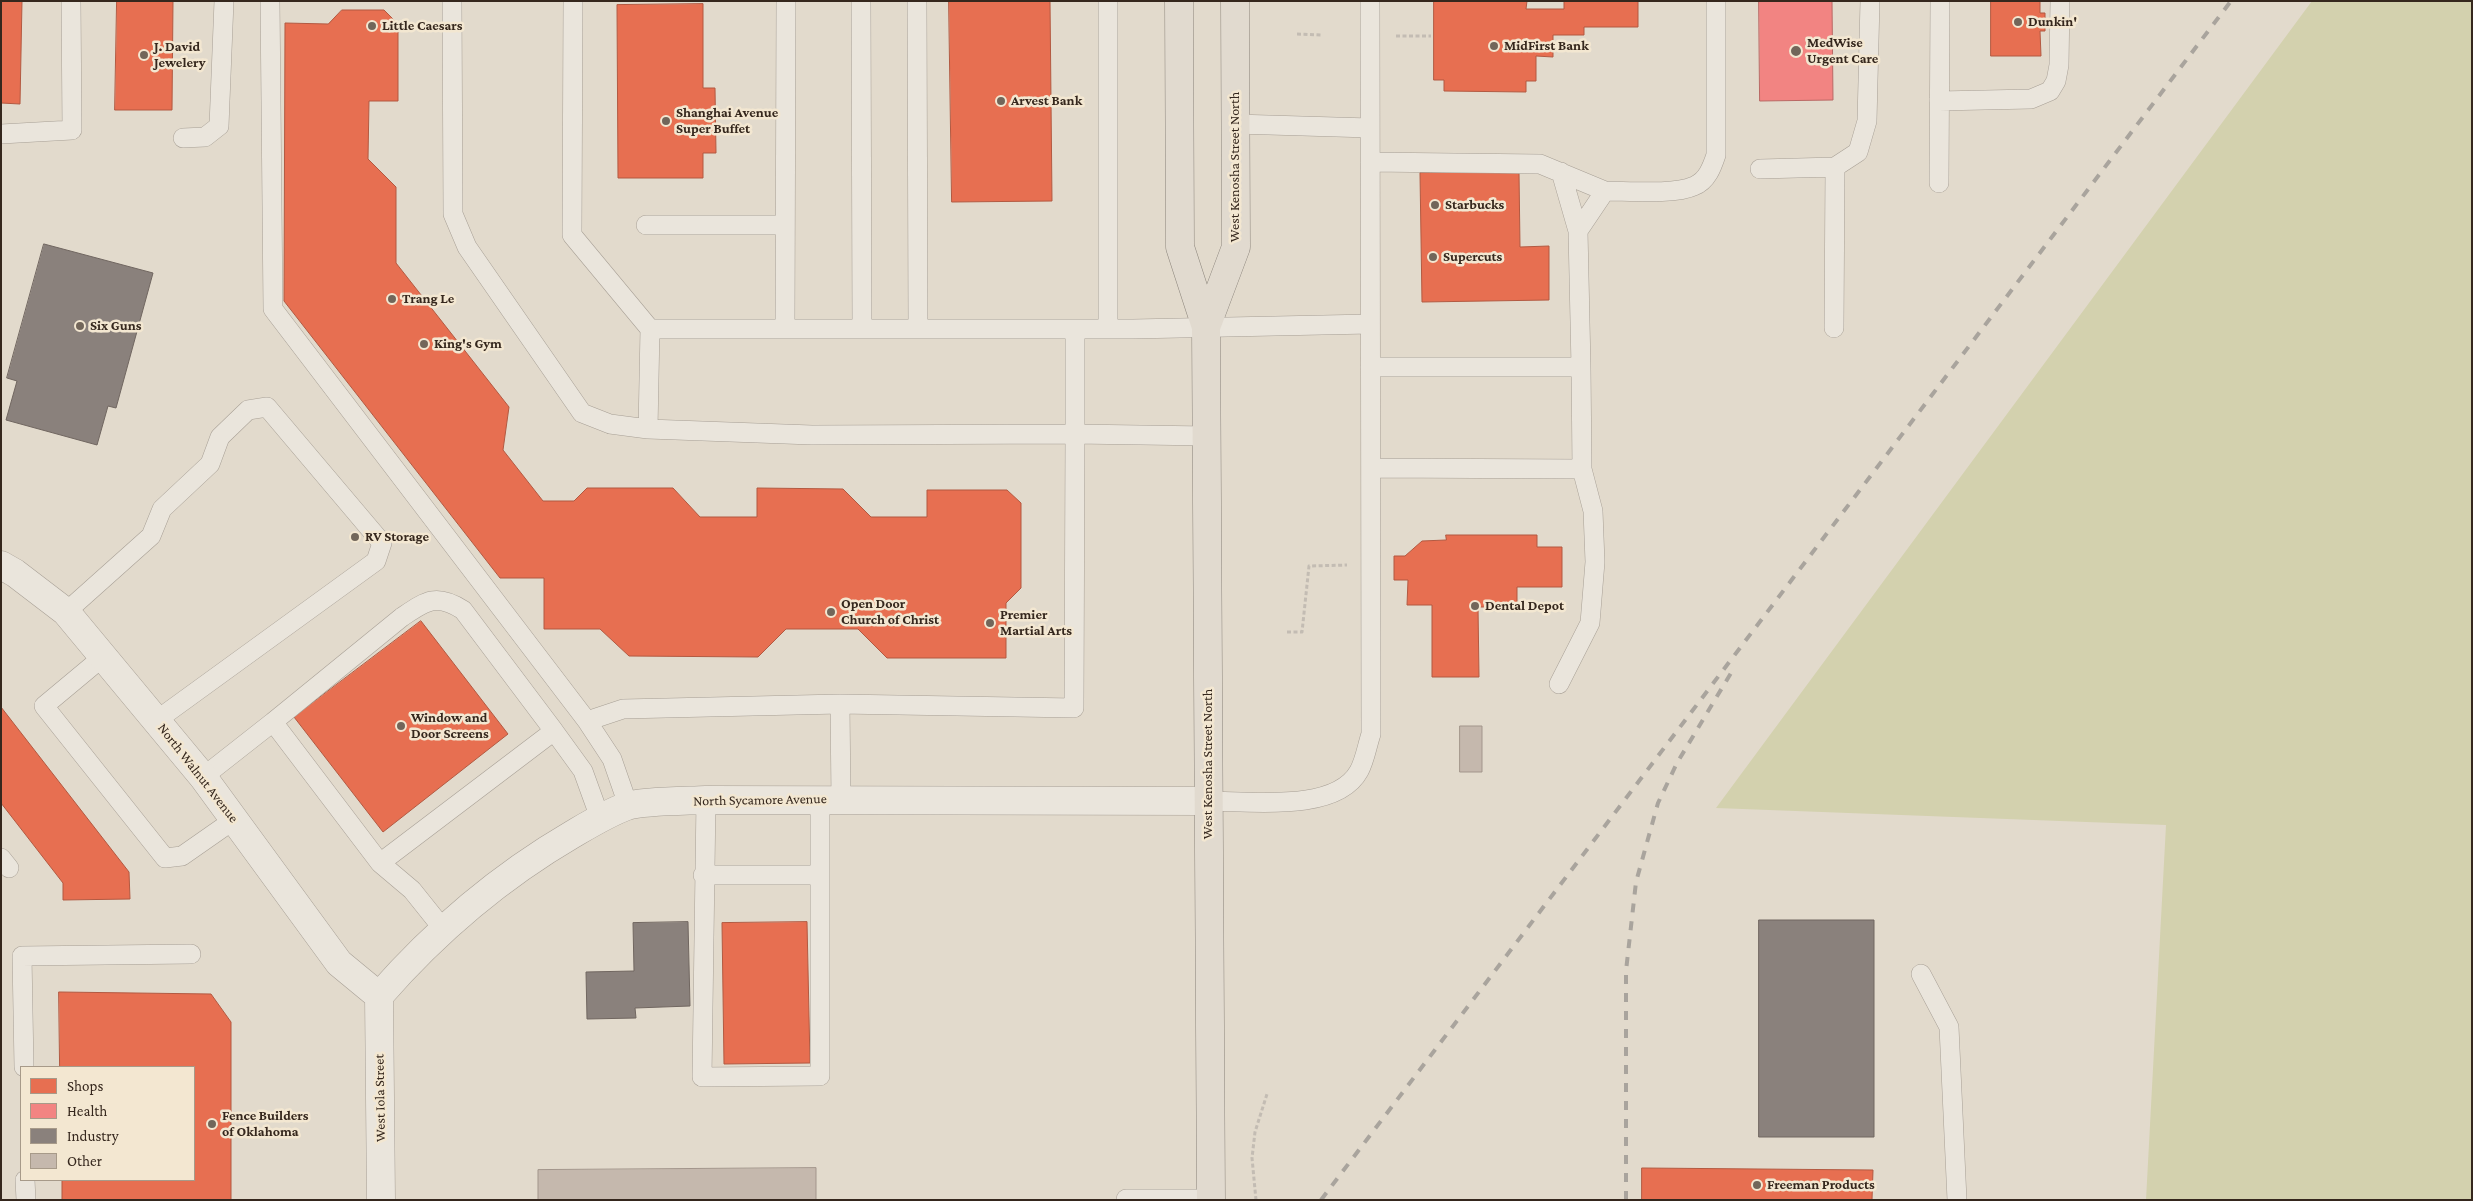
<!DOCTYPE html>
<style>
body{margin:0}
#map{position:relative;width:2473px;height:1201px;overflow:hidden;background:#e2dacc;font-family:"Crimson Pro",serif}
canvas{display:block}
.frame{position:absolute;inset:0;border:2px solid #35271d;pointer-events:none}
.legend{position:absolute;left:20px;top:1066px;width:175px;height:115px;box-sizing:border-box;background:#f3e7d1;border:1px solid #a79a89;margin:0;padding:6px 9px;list-style:none;font-size:15px;color:#35271d}
.legend li{display:flex;align-items:center;gap:10px;height:25px}
.legend b{width:25px;border:1px solid #a79a89}
</style>
<div id="map">
<canvas width="2473" height="1201"></canvas>
<div class="frame"></div>
<ul class="legend">
<li><b style="height:14px;background:#e76f51"></b>Shops</li>
<li><b style="height:14px;background:#f28482"></b>Health</li>
<li><b style="height:14px;background:#8a817c"></b>Industry</li>
<li><b style="height:14px;background:#c5b8ad"></b>Other</li>
</ul>
</div>
<script>
const g = document.querySelector('canvas').getContext('2d');
g.lineJoin = 'round';
function paint(path, color) { g.fillStyle = color; g.fill(path, 'evenodd'); }
function trace(path, color, width, dash) { g.strokeStyle = color; g.lineWidth = width; g.lineCap = dash ? 'butt' : 'round'; g.setLineDash(dash || []); g.stroke(path); }
function drawText(font, color, halo, rows, align = 'center') {
  g.font = font + ' "Crimson Pro",serif'; g.lineWidth = 5; g.setLineDash([]); g.textBaseline = 'middle'; g.strokeStyle = halo; g.fillStyle = color; for (const [text, x, y, turn = 0] of rows) {
    g.save(); g.translate(x, y); g.rotate((+turn || 0) * Math.PI / 180); g.textAlign = isNaN(turn) ? turn : align; if (halo) g.strokeText(text, 0, 0); g.fillText(text, 0, 0); g.restore();
  }
}
paint(new Path2D(`
 M2312,1H2472V1200H2146L2166,825L1716,808Z`), '#d3d1ae');
const shops = new Path2D(`
 M1,1H22L20,104L1,103Z
 M117,1H173L172,110H115Z
 M949,1H1050L1052,201L952,202Z
 M1434,1H1527L1526,9H1564V1H1638V27H1584V35H1553V57L1536,56V81H1526V92L1444,91V80H1434Z
 M1991,1H2040V13H2045V31H2040L2041,56H1991Z
 M703,4V88H715L716,153H703V178H618L617,5Z
 M342,10H384L398,24V101H369L368,159L396,187V263L509,407L503,450L543,501H574L587,488H673L700,517H757V488L843,489L871,517H927V490H1007L1021,503V588L1006,603V658H887L858,629H786L758,657L629,656L600,629H544V578H500L284,301L285,23L328,24Z
 M1519,172L1520,247L1549,246V300L1422,302L1420,173Z
 M1446,535H1537V547H1562V587H1517V607H1478L1479,677H1432V605H1407L1408,580H1394V556H1405L1422,541L1446,540Z
 M421,621L508,734L383,832L294,717Z
 M1,707L129,872L130,899L63,900V883L1,803Z
 M807,922L810,1063L724,1064L722,923Z
 M59,992L211,994L231,1022V1200H62V1180H194V1067H60Z
 M1642,1168L1873,1170L1872,1200H1642Z`);
paint(shops, '#e76f51');
trace(shops, '#b25941', 1);
const health = new Path2D(`
 M1759,1H1832L1833,100L1760,101Z`);
paint(health, '#f28482');
trace(health, '#b96864', 1);
const industry = new Path2D(`
 M44,244L153,273L116,408L108,406L97,445L6,420L17,381L7,378Z
 M1759,920H1874V1137H1759Z
 M688,922L690,1006L635,1008L636,1018L587,1019L586,972L634,971L633,923Z`);
paint(industry, '#8a817c');
trace(industry, '#706660', 1);
const building = new Path2D(`
 M1460,726H1482V772H1460Z
 M816,1168V1200H538V1170Z`);
paint(building, '#c5b8ad');
trace(building, '#a2958b', 1);
const lane = new Path2D(`
 M270,1L273,309L587,721L612,759L628,805
 M452,1L453,214L467,247L582,413L610,424L648,429
 M573,1L572,235L650,329H1133L1370,324
 M861,1L862,329
 M917,1L918,329
 M1108,1V329
 M1939,101L2031,99L2050,91L2056,81L2059,65L2060,1
 M1235,124L1370,128
 M1,134L72,130L71,1
 M183,138L205,137L219,126L224,1
 M1370,162L1540,164L1605,191
 M1760,169L1835,167L1858,152L1867,121L1870,1
 M1561,172L1578,231
 M1939,183L1940,1
 M646,225H785
 M1834,328L1835,167
 M650,329L648,429L812,435L1075,434V329
 M785,329L786,1
 M1370,367H1581L1582,469L1593,511L1595,562L1590,623L1559,684
 M1581,367L1578,231L1605,191C1628,191 1675,195 1694,186C1707,181 1712,167 1716,155V1
 M1371,468L1582,469
 M66,612L151,536L162,509L210,464L220,437L248,410L267,407L382,543L376,561L157,720
 M104,656L44,706L165,858L182,856L235,819
 M840,704L841,800
 M587,721L623,709L840,704L1074,708L1075,434L1207,436
 M273,722L402,617C426,601 436,593 463,610L554,731
 M203,777L273,722L380,863L412,890L444,930
 M706,800L702,1077L820,1076V799
 M1208,801C1250,801 1336,813 1359,771C1365,760 1367,746 1371,734L1370,1
 M1,858L9,868
 M380,863L554,731L583,771L600,818
 M703,875H820
 M1921,974L1949,1027L1957,1200
 M24,1067L22,956L191,954
 M25,1180L26,1200
 M1126,1199H1211`);
const street = new Path2D(`
 M1,565L15,573L66,612L203,777L339,963L379,996
 M379,996C434,933 501,876 573,834C590,824 608,813 627,806C643,801 687,801 706,800L1208,801
 M379,996L381,1200`);
const primary = new Path2D(`
 M1179,1L1180,247L1206,327L1211,1200
 M1206,327L1236,247L1235,1`);
trace(lane, '#a79f95', 20);
trace(street, '#a79f95', 29);
trace(primary, '#8c857c', 29);
trace(new Path2D(`
 M1297,34L1323,35
 M1396,36H1431
 M1287,632H1302L1309,566L1347,565
 M1256,1200L1252,1158L1255,1132L1267,1094`), '#c3bcb3', 3, [4, 2.5]);
trace(lane, '#eae5dc', 19);
trace(street, '#eae5dc', 28);
trace(primary, '#e1dacf', 28);
trace(new Path2D(`
 M1321,1200L2231,1
 M1626,1200V971L1636,882L1658,803L1677,763L1731,673`), '#a9a49d', 4, [9, 9]);
for (const [x, y, r, color] of [
 [2018,22,5,"#72665a"],
 [372,26,5,"#72665a"],
 [1494,46,5,"#72665a"],
 [1796,51,6,"#72665a"],
 [144,55,5,"#72665a"],
 [1001,101,5,"#72665a"],
 [666,121,5,"#72665a"],
 [1435,205,5,"#72665a"],
 [1433,257,5,"#72665a"],
 [392,299,5,"#72665a"],
 [80,326,5,"#72665a"],
 [424,344,5,"#72665a"],
 [355,537,5,"#72665a"],
 [1475,606,5,"#72665a"],
 [831,612,5,"#72665a"],
 [990,623,5,"#72665a"],
 [401,726,5,"#72665a"],
 [212,1124,5,"#72665a"],
 [1757,1185,5,"#72665a"]
]) { const dot = new Path2D(); dot.arc(x, y, r, 0, 2 * Math.PI); g.fillStyle = color; g.fill(dot); trace(dot, '#f3e7d1', 2); }
drawText('bold 14px', '#35271d', '#f3e7d1', [
 ["Dunkin'",2028,22],
 ["Little Caesars",382,26],
 ["MedWise",1807,43],
 ["Urgent Care",1807,59],
 ["MidFirst Bank",1504,46],
 ["J. David",154,47],
 ["Jewelery",154,63],
 ["Arvest Bank",1011,101],
 ["Shanghai Avenue",676,113],
 ["Super Buffet",676,129],
 ["Starbucks",1445,205],
 ["Supercuts",1443,257],
 ["Trang Le",402,299],
 ["Six Guns",90,326],
 ["King's Gym",434,344],
 ["RV Storage",365,537],
 ["Open Door",841,604],
 ["Church of Christ",841,620],
 ["Dental Depot",1485,606],
 ["Premier",1000,615],
 ["Martial Arts",1000,631],
 ["Window and",411,718],
 ["Door Screens",411,734],
 ["Fence Builders",222,1116],
 ["of Oklahoma",222,1132],
 ["Freeman Products",1767,1185]
], 'left');
drawText('14px', '#35271d', '#f3e7d1', [
 ["West Kenosha Street North",1235,167,-90],
 ["West Kenosha Street North",1208,764,-90],
 ["North Walnut Avenue",198,773,52],
 ["North Sycamore Avenue",760,800,-1],
 ["West Iola Street",380,1098,-91]
]);
</script>
